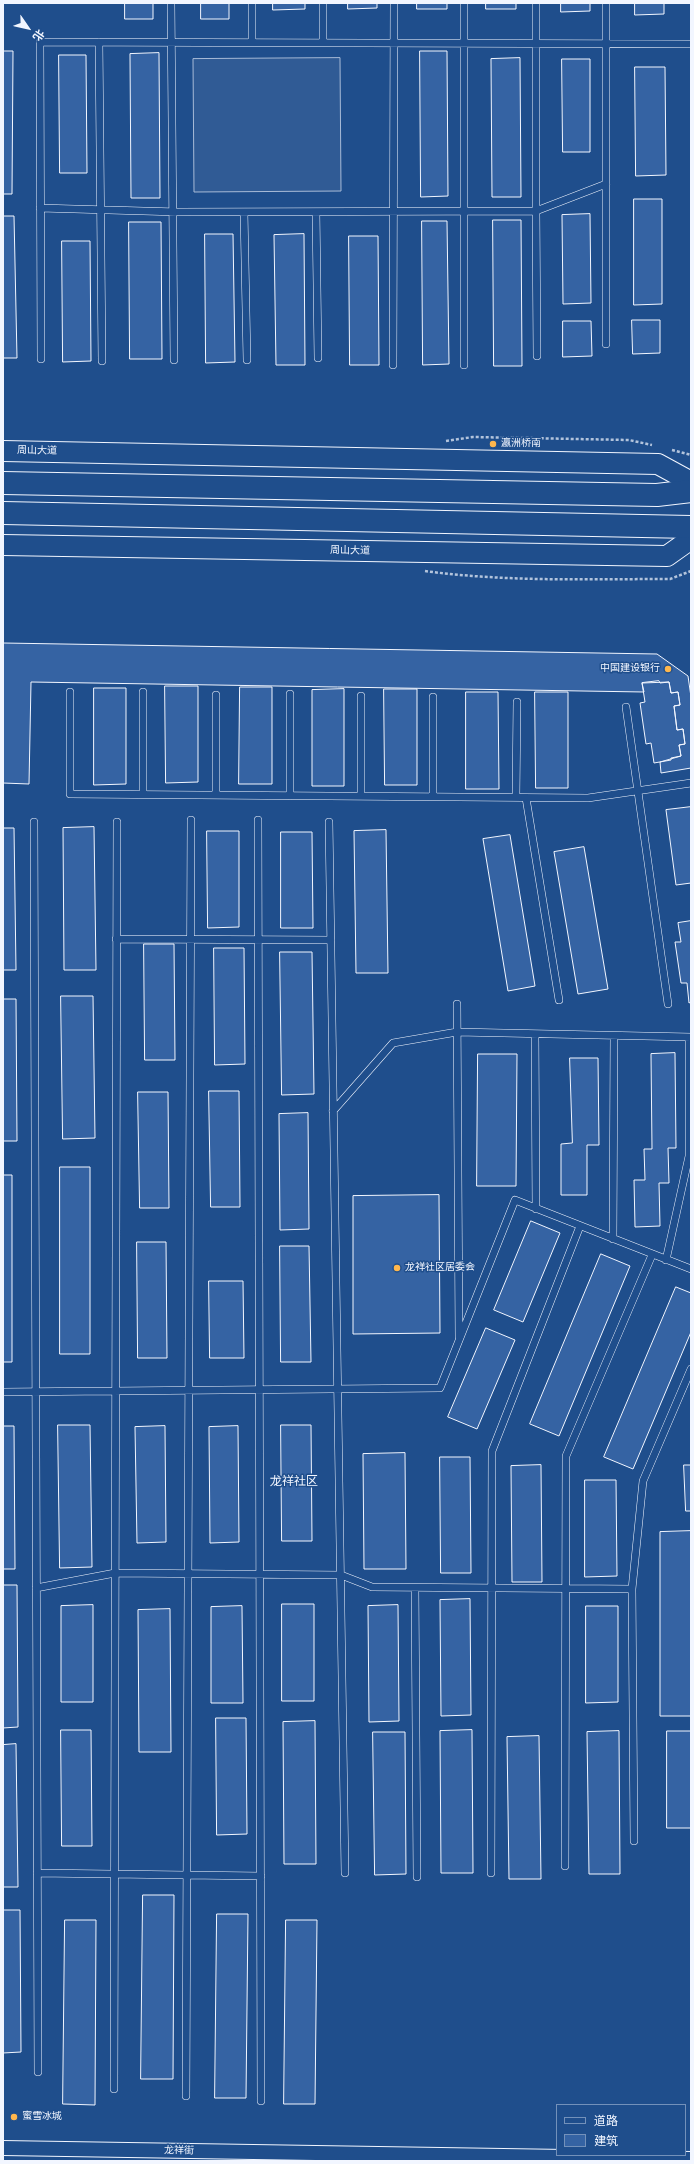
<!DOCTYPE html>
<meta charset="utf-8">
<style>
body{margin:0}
#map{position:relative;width:694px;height:2164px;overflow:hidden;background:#1f4e8c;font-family:"Nunito Sans","Noto Sans SC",sans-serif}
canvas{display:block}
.frame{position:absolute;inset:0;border:4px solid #f2f6ff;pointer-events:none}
.legend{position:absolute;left:556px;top:2104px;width:130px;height:52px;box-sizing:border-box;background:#1f4e8c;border:1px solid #7391ba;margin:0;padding:5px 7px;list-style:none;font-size:12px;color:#f2f6ff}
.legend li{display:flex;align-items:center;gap:8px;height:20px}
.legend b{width:20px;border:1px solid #7391ba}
.north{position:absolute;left:8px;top:8px;width:40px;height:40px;-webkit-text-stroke:3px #1f4e8c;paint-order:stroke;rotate:124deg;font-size:11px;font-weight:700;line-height:16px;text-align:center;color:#f2f6ff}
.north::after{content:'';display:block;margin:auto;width:14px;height:18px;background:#f2f6ff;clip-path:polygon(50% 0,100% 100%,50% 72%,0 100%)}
</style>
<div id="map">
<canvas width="694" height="2164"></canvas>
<div class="frame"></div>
<ul class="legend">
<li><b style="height:5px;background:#1f4e8c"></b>道路</li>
<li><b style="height:11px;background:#3563a3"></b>建筑</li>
</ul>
<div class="north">北</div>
</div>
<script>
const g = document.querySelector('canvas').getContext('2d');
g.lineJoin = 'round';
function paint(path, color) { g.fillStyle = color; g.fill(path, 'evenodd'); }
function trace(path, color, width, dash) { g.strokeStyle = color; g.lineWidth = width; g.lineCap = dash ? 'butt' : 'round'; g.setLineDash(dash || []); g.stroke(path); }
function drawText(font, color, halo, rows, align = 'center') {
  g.font = font + ' "Nunito Sans","Noto Sans SC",sans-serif'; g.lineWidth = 3; g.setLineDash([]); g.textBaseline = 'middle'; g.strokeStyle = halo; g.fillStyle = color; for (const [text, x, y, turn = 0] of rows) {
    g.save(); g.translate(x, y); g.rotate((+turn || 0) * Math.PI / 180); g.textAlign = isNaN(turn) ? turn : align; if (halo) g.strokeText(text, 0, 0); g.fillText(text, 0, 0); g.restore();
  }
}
const parking = new Path2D(`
 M340,58L341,191L194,192L193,59Z`);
paint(parking, '#305b95');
trace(parking, '#a8bbd7', 1);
const building = new Path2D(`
 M125,3H153V19H125Z
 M201,3H229V19H201Z
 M273,3H305V9L273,10Z
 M348,3H377V8L348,9Z
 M417,3H447V9H417Z
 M486,3H516V9H486Z
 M561,3H590V11L561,12Z
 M635,3H664V14L635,15Z
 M3,51H13L12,194H3Z
 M420,51H447L448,196L421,197Z
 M159,53L160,198H131L130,54Z
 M59,55H86L87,173H60Z
 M520,58L521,197H492L491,59Z
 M562,59H590V152H563Z
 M635,67H665L666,175L636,176Z
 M634,199H662V304L634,305Z
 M590,214L591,303L563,304L562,215Z
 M3,216H14L17,358H3Z
 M493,220H521L522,366H494Z
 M422,221H447L449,364L423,365Z
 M129,222H161L162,359H130Z
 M205,234H233L235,362L206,363Z
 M304,234L305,365H276L274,235Z
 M349,236H378L379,365H350Z
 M62,241H90L91,361L63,362Z
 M632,320H660V353L633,354Z
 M563,321H591L592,356L563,357Z
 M3,643L657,654L688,676L691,697V768L661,773L660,762L681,756L679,745L685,744L683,729L677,730L674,706L680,705L678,692L671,693L669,682L642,683L644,692L31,682L29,784L3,783Z
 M659,681L660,683L669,682L671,693L678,692L680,705L674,706L677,730L683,729L685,744L679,745L681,756L671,758V760L654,763L651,743L646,744L640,703L645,702L642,683Z
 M165,686H198V782L166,783Z
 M240,687H272V784H239Z
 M94,688H126V784L94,785Z
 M344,689V786H312V690Z
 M384,689H417V785H385Z
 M466,692H498L499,789H466Z
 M535,692H568V788H536Z
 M691,807V883L676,885L666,810Z
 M94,827L96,970H64L63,828Z
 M3,828H14L16,970H3Z
 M386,830L388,973H356L354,831Z
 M207,831H239V927L208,928Z
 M281,832H312L313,928H281Z
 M510,835L535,986L508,991L483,839Z
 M584,847L608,989L578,994L554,852Z
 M691,921V1002L689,1003L687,983H681L675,942H681L678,923Z
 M144,944H174L175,1060H145Z
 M214,948H244L245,1064L215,1065Z
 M280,952H312L314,1094L282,1095Z
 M61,996H93L95,1138L63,1139Z
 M3,999H16L17,1141H3Z
 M675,1053L676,1148H668L669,1183H659L660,1226L635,1227L634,1180H645L644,1149H652L651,1054Z
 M478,1054H517L516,1186H477Z
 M570,1058H598L599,1145H587V1195H561V1144L572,1143Z
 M209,1091H239L240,1207H211Z
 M138,1092H168L169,1208H140Z
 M308,1113L309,1229L280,1230L279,1114Z
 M60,1167H90V1354H60Z
 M3,1175H12V1362H3Z
 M439,1195L440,1333L353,1334V1196Z
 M531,1221L560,1233L523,1322L494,1310Z
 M137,1242H166L167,1358H138Z
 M280,1246H309L311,1362H281Z
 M601,1254L630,1266L559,1436L530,1424Z
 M209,1281H243L244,1358H210Z
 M676,1287L691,1293V1332L633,1469L604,1457Z
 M486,1328L515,1340L477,1429L448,1417Z
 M58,1425H90L92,1567L60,1568Z
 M281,1425H311L312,1541H282Z
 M3,1426H14L15,1569H3Z
 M165,1426L166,1542L137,1543L135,1427Z
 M238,1426L239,1542L210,1543L209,1427Z
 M405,1453L406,1569H364L363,1454Z
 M440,1457H470L471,1573H441Z
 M541,1465L542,1582H512L511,1466Z
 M684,1465H691V1511H686Z
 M585,1480H616L617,1576L585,1577Z
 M691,1531V1716H660V1532Z
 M3,1585H17L18,1727L3,1728Z
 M470,1599L471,1715L441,1716L440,1600Z
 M282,1604H314V1701H282Z
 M93,1605V1702H61V1606Z
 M398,1605L399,1721L369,1722L368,1606Z
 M242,1606L243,1703H211V1607Z
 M586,1606H618V1702L586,1703Z
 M170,1609L171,1752H139L138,1610Z
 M216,1718H246L247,1834L217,1835Z
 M315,1721L316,1864H284L283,1722Z
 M61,1730H91L92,1846H62Z
 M472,1730L473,1873H441L440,1731Z
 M619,1731L620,1874H589L587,1732Z
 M667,1731H691V1828H667Z
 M373,1732H405L406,1874L375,1875Z
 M539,1736L541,1879H509L507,1737Z
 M16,1744L18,1887H3V1745Z
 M143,1895H174L173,2079H141Z
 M3,1910H20L21,2052L3,2053Z
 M217,1914H248L246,2098H215Z
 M65,1920H96L95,2105L63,2104Z
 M286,1920H317L315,2104H284Z`);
paint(building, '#3563a3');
trace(building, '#f2f6ff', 1);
const service = new Path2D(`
 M171,3L174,360
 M252,3V42
 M323,3V43
 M464,3V365
 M99,42L102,361
 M40,208L178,212L536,211V3
 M244,212L247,360
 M316,212L318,358
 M606,344V3
 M537,356L536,211L606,184
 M41,359L40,42L691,44
 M393,365L394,3
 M70,692V794L588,798L691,783
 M143,692V794
 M290,694V796
 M361,696V796
 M433,697V797
 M626,707L668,1004
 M216,795V695
 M516,797L517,702
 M526,798L559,1000
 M258,820L261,2101
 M34,822L38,2072
 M329,822L345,1873
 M116,939L331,940
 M457,1004L459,1337
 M535,1034L536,1209
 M333,1111L393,1043L457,1032L691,1037
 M613,1239L614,1036
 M666,1260L689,1156V1037
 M3,1392L440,1388L515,1200L691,1269
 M36,1588L115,1573L341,1575L372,1587L632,1589L634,1841
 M415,1588L417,1877
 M632,1589L643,1481L691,1369
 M565,1866L566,1456L652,1255
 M37,1873L261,1876
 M491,1873L492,1451L580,1226
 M114,2089L117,822
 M186,2096L191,820`);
const minor = new Path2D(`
 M3,2148L691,2159`);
const secondary = new Path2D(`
 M3,451L658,464L691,482
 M3,545L667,556L691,539`);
const primary = new Path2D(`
 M3,483L657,495L691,491
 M3,513L691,527`);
trace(service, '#f2f6ff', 8);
trace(minor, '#f2f6ff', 16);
trace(secondary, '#f2f6ff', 22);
trace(primary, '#f2f6ff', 24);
trace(new Path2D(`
 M446,441L473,437L629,440L652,445
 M672,450L691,455
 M425,571C506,582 588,579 670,579L691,571`), '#b3c4dc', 2.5, [3, 2]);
trace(service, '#1f4e8c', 7);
trace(minor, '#1f4e8c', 14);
trace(secondary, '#1f4e8c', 20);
trace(primary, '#1f4e8c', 22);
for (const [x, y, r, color] of [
 [493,444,4,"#ffb74d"],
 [668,669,4,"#ffb74d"],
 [397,1268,4,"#ffb74d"],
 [14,2117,4,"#ffb74d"]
]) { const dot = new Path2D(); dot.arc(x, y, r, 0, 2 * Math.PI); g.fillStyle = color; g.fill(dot); trace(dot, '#1f4e8c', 1.5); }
drawText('10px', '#f2f6ff', '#1f4e8c', [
 ["瀛洲桥南",501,444],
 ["中国建设银行",660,669,"right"],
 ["龙祥社区居委会",405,1268],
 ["蜜雪冰城",22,2117]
], 'left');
drawText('10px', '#f2f6ff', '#1f4e8c', [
 ["周山大道",37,451,1],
 ["周山大道",350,551,1],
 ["龙祥街",179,2151,1]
]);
drawText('12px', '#f2f6ff', '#1f4e8c', [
 ["龙祥社区",294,1482]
]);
</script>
